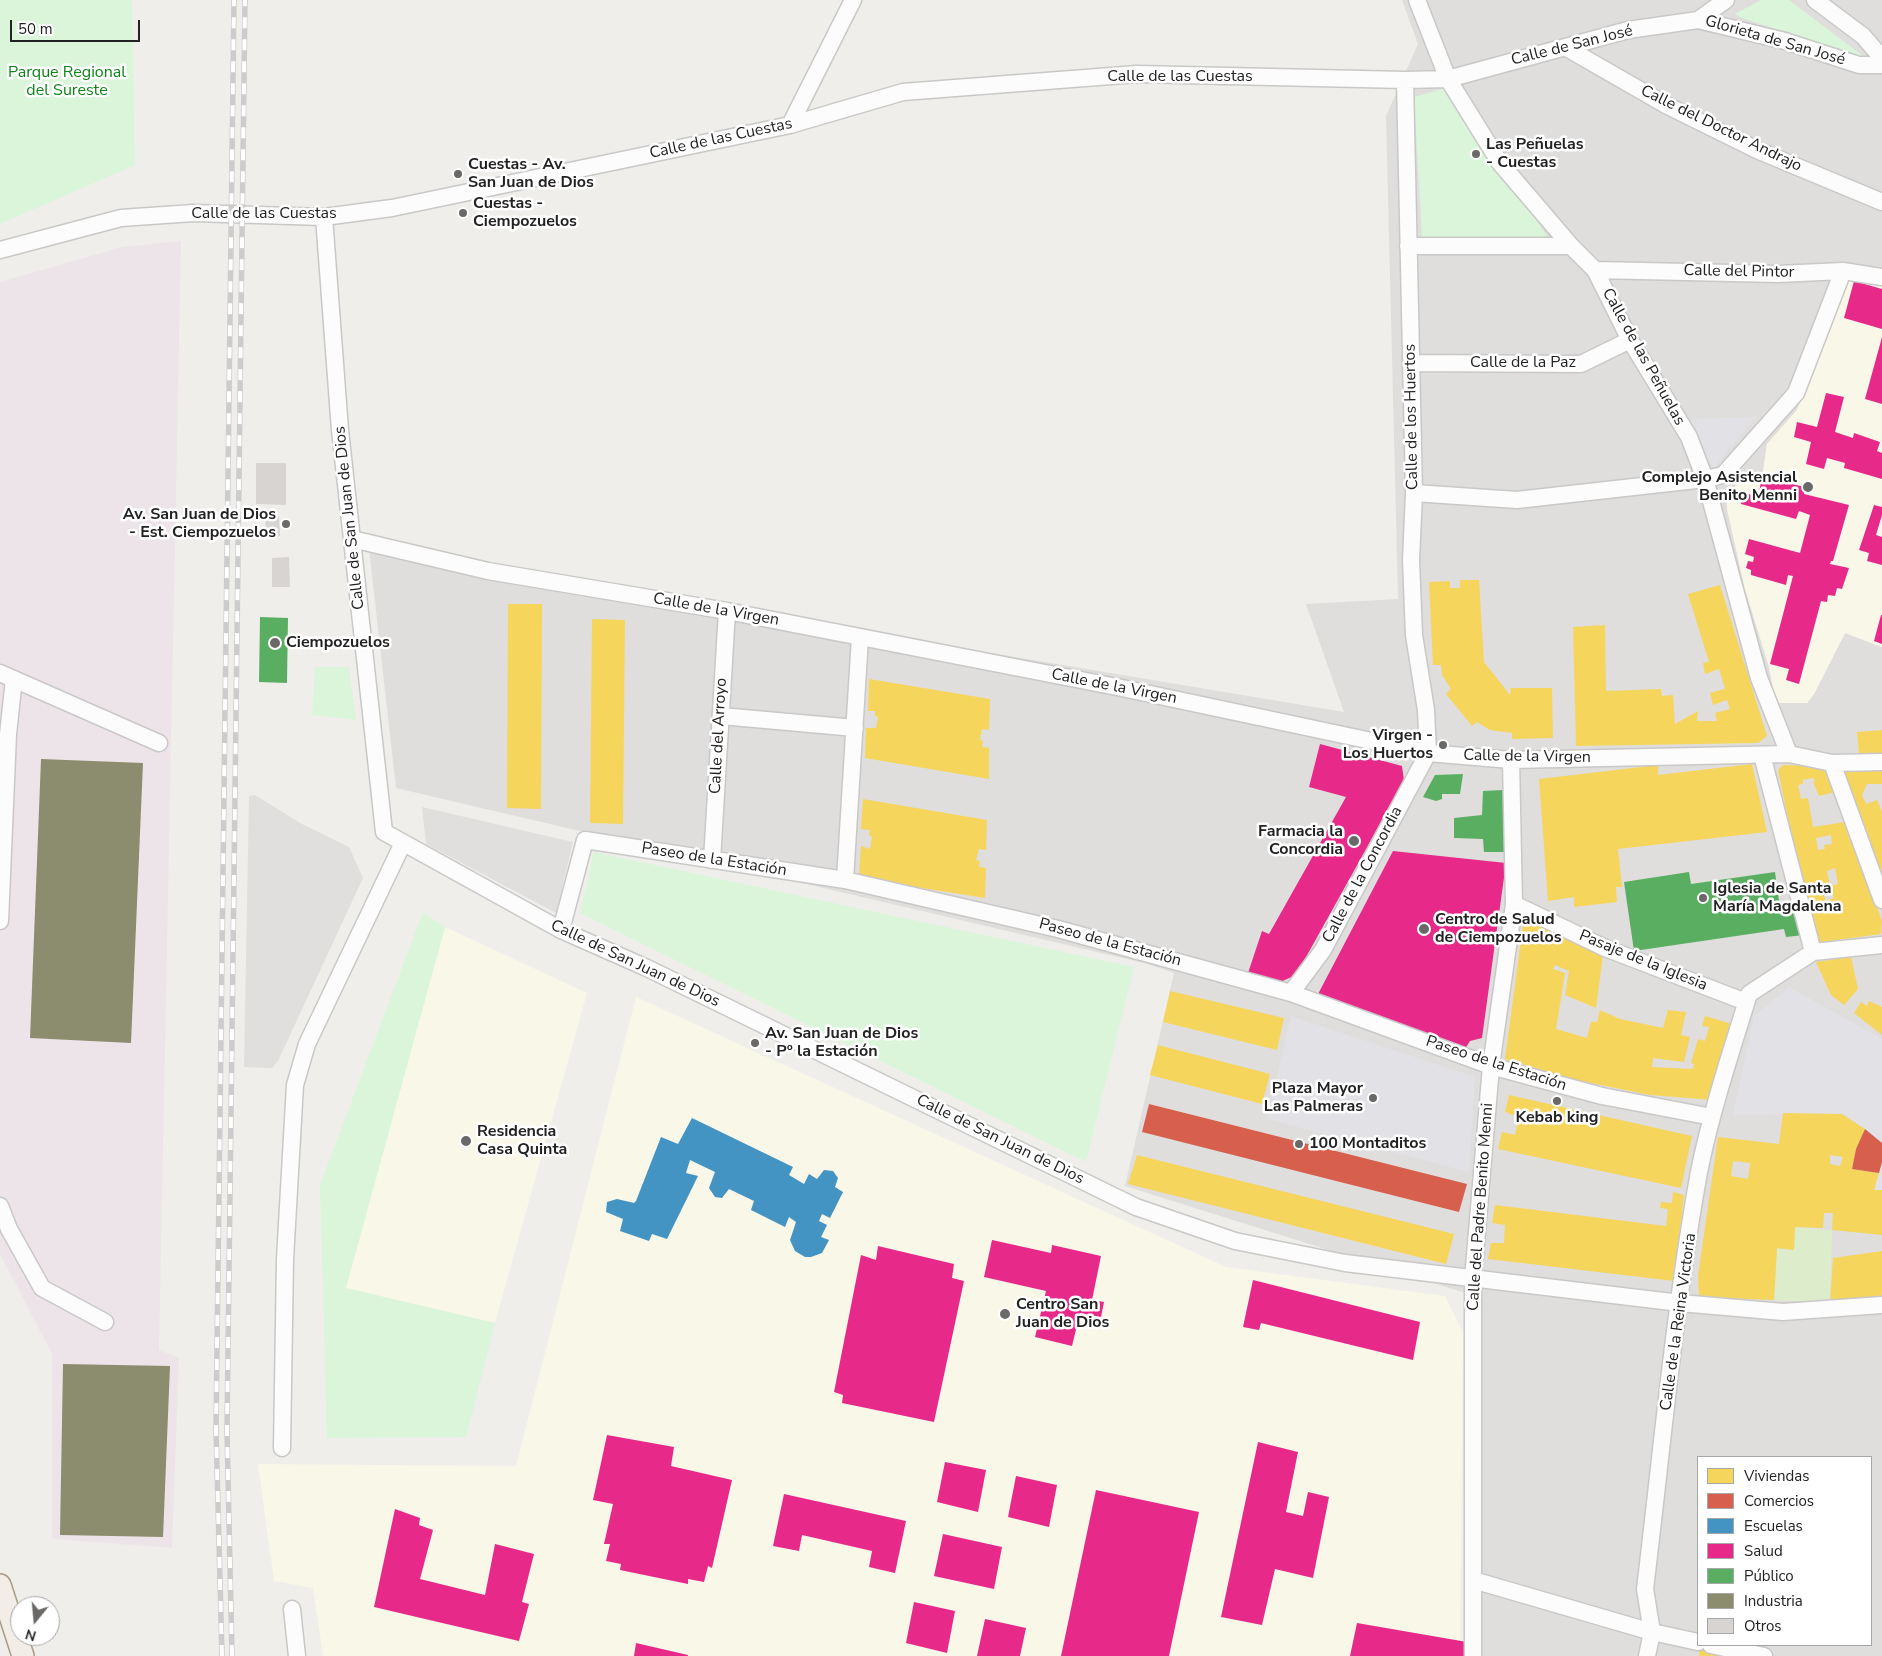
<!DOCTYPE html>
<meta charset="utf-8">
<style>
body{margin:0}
#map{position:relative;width:1882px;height:1656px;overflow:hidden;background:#f0eeeb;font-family:"Nunito Sans",sans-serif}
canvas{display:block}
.legend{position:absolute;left:1697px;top:1456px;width:175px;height:190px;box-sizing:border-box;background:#fff;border:1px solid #a7a7a7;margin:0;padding:6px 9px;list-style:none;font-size:15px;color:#222}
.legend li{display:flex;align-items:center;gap:10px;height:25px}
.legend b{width:25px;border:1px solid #a7a7a7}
.north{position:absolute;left:10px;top:1596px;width:50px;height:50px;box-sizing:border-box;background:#fff;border:1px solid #a7a7a7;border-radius:50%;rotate:197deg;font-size:14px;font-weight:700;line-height:20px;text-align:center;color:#222}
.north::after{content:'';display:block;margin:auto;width:18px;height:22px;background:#6a6968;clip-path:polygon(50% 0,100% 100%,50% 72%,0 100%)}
.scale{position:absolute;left:10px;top:20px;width:130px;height:22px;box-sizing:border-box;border:2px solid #222;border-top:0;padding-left:6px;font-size:15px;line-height:18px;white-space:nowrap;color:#222;-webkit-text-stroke:4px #fff;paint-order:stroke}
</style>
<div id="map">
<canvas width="1882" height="1656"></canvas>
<ul class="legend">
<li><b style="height:14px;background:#f6d55c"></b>Viviendas</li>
<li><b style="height:14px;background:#d6604d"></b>Comercios</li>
<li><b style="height:14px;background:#4393c3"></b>Escuelas</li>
<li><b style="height:14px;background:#e7298a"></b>Salud</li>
<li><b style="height:14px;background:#5aae61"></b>Público</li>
<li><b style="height:14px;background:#8c8c6e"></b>Industria</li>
<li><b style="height:14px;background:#d7d4d2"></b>Otros</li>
</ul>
<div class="north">N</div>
<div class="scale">50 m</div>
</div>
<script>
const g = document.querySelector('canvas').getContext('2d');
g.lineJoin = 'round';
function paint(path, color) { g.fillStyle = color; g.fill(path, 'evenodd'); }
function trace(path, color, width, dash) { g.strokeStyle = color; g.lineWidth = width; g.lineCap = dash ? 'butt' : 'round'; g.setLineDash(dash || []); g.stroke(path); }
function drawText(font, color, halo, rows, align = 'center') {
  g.font = font + ' "Nunito Sans",sans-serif'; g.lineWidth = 5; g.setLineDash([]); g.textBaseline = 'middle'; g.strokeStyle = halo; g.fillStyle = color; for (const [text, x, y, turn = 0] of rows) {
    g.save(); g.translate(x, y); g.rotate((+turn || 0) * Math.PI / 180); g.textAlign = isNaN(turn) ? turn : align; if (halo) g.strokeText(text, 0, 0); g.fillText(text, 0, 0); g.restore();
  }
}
paint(new Path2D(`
 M1402,0H1882V282L1850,276L1797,410L1767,444L1763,472L1741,478L1727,497V509L1745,589L1769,667L1776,703H1807L1814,694L1845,633L1882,647V1656H1481V1298L1125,1186L1174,973L1144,963L396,788L369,549L1344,712L1306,604L1398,599L1386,116L1418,44ZM1698,1457H1871V1645H1698Z`), '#dfdedc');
paint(new Path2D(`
 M181,241L159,1350L179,1358L172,1548L52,1539V1354L0,1254V282L122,247Z`), '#ede4e9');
paint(new Path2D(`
 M1850,276L1882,282V647L1845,633L1814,694L1807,703H1776L1769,667L1745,589L1727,509V497L1741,478L1763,472L1767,444L1797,410Z
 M445,927L587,993L495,1323L345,1288Z
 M636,997L1226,1267L1445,1296L1463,1332L1460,1656H323L313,1588L274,1581L258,1464L516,1466Z`), '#f8f7e8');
paint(new Path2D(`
 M1795,1227L1832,1230L1830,1303L1774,1300L1777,1248L1793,1250Z`), '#ddeccb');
paint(new Path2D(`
 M0,0H132L135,165L0,224Z
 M1761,0H1789L1867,59L1742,18L1735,14Z
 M1446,88L1549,239L1422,238L1414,97Z
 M315,667H349L356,720L312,715Z
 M594,852L1134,967L1086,1162L580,913Z
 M423,912L445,927L346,1288L495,1323L466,1437L327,1438L320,1185Z`), '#daf5da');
paint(new Path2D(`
 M255,795L302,824L349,847L363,878L278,1061L272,1068L244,1067L249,796Z
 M422,807L573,842L556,913L426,844Z`), '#e0dfde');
paint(new Path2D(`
 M1756,417L1713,469L1690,419Z
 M1789,987L1882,1039V1143L1865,1129L1842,1114L1733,1115L1754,1016Z
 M1291,1016L1475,1077L1469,1172L1267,1119Z
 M1882,1162V1190H1874Z`), '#e2e1e5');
paint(new Path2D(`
 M1460,580H1479L1484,662L1510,695L1511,688H1552L1553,738L1512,739V733L1490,730L1477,722L1472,726L1446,694L1451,689L1442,675L1441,665H1433L1429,582L1450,581V588H1460Z
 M1720,585L1767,736L1758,743L1576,746L1573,627L1605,625L1606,691L1661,689L1662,696L1673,695L1675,724L1698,711L1697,721H1717L1715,713L1730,709L1727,700L1713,705L1710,693L1725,689L1719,669L1705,674L1703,663L1709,662L1688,594Z
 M508,604H542L541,809L507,808Z
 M592,619L625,620L623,824L590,823Z
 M869,679L990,699L989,730L982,729L980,740L983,741L982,747L989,748V779L865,758L866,728H876L878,717L875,716V711H868Z
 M1882,730V753L1859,754L1857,732Z
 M1752,764L1767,832L1618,849L1622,887H1616L1617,902L1574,907V897L1548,901L1539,779L1658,765V775Z
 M1783,765L1821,766L1827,769L1835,792L1819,796L1813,782L1815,781L1813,778L1803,780V784L1798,785L1801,799L1808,798L1813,827L1845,822L1882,921L1881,934L1814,943L1778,770ZM1831,835L1832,844L1824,845L1825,849L1818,850L1816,838ZM1835,868L1838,884L1830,886L1834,898L1826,901L1823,893L1830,886L1827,871Z
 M1882,768V784H1867L1862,795L1866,804L1877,800L1882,812V883L1840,771Z
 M863,799L987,820L986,850L979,849L976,860L980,861L979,867L986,868L985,898L859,878L861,846L870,849L872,836H869L870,830L861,829Z
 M1524,917L1603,955L1596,1008L1565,995L1569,971L1555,965L1553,969L1565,973L1556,1029L1587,1038L1591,1022H1597L1600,1010L1620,1019L1663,1028L1668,1010L1686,1012L1681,1035L1690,1037L1684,1062L1653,1058L1652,1067L1693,1069L1694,1064L1691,1063L1698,1039L1705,1041L1709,1027L1702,1026L1705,1016L1732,1024L1712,1100L1650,1095L1576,1080L1505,1059Z
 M1851,957L1858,989L1844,1005L1831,995L1816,962Z
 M1170,991L1284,1018L1277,1050L1163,1022Z
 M1869,1001L1882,1007V1035L1854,1013L1861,1002L1867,1006Z
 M1158,1045L1270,1074L1262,1104L1150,1075Z
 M1509,1095L1692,1136L1681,1188L1498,1149L1502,1132L1515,1135L1519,1117L1505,1112Z
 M1783,1113L1842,1114L1865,1129L1856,1149L1852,1169L1879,1173L1874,1190H1882V1235L1832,1230L1833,1213H1824L1823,1228L1795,1227L1794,1250L1777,1248L1774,1300L1699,1297L1698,1276L1718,1137L1779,1144ZM1830,1155L1843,1157L1840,1166L1830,1164ZM1733,1161L1750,1163L1748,1179L1731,1176Z
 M1137,1155L1454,1234L1446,1264L1128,1184Z
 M1673,1192L1684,1195L1674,1281L1488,1259L1491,1243H1504L1505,1225L1492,1223L1495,1205L1666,1226L1668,1209L1660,1208L1661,1202L1672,1203Z
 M1882,1251V1296L1830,1303L1833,1258Z
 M1700,1648L1733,1655V1656H1699Z`), '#f6d55c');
paint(new Path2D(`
 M1149,1104L1467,1184L1459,1212L1142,1132Z
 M1865,1129L1882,1143V1162L1879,1173L1852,1169L1856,1149Z`), '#d6604d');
paint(new Path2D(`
 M692,1118L793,1167L789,1175L804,1184L809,1174L817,1179L824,1170L833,1171L838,1178L835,1187L843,1192L830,1218L822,1214L819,1221L827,1225L821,1237L829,1240L822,1253L811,1257H805L795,1251L790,1240L796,1222L789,1217L785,1227L751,1210L754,1201L729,1189L722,1198L715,1197L709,1188L715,1172L690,1160L686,1173L698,1176L667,1239L652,1234L649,1241L620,1231L623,1219L606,1212L607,1202L617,1199L634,1203L636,1201L661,1137L678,1144Z`), '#4393c3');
paint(new Path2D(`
 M1854,281L1882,289V329L1844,318Z
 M1882,337V404L1865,399Z
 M1826,393L1844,397L1835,432L1853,438L1854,433L1880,442L1877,451L1882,453V479L1844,468L1845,463L1827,458L1824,469L1806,464L1811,442L1794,437L1797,422L1817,427Z
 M1762,477L1805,487L1804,494L1849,505L1833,561H1831L1830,564L1849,568L1842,589L1837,588L1835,596L1828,595L1827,602L1821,601L1799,684L1786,680L1789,669L1770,664L1793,576L1788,575L1786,585L1751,575V570L1746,568L1748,561L1753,562L1754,557L1745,554L1749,539L1800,553L1810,515L1799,511L1796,519L1741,504L1743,492L1758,497Z
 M1874,505L1882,507V515L1876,535L1882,537V565L1867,561L1869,553L1859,550Z
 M1881,615H1882V644L1874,641Z
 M1320,744L1402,766L1404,781L1296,975L1278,983L1248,973L1262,931L1269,934L1346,797L1309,787Z
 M1393,851L1506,863L1482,1038L1470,1041L1465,1049L1317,996Z
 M992,1240L1051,1253L1052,1245L1101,1256L1092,1300L1104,1302L1101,1317L1080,1313L1072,1346L1035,1337L1046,1291L984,1277Z
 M878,1246L954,1264L952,1278L964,1281L934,1422L842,1403L843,1395L834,1392L861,1255L876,1260Z
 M1253,1280L1420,1322L1413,1360L1261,1323L1259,1330L1243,1327Z
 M607,1435L674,1447L671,1466L732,1480L712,1568L708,1566L704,1582L688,1579V1584L620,1570L621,1564L606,1561L610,1544H604L613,1504L593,1500Z
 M1258,1442L1298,1452L1286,1512L1303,1516L1308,1492L1329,1497L1313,1578L1275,1569L1262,1625L1221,1617Z
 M945,1462L986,1470L978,1512L937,1502Z
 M1016,1476L1057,1485L1049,1527L1008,1517Z
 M1096,1490L1199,1512L1169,1656H1061Z
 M784,1494L906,1521L895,1573L869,1567L872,1551L802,1535L799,1551L773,1546Z
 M395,1509L420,1518L419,1525L433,1530L420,1579L485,1595L495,1544L534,1554L522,1602L529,1604L519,1641L374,1607Z
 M943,1534L1002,1547L994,1589L934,1576Z
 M914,1602L955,1611L947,1653L906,1643Z
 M985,1619L1026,1628L1020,1656H977Z
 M1357,1623L1467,1642L1464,1656H1350Z
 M636,1643L688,1655V1656H634Z`), '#e7298a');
paint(new Path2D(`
 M260,617L288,618L287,683L259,682Z
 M1463,774L1460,794H1442V799L1436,801L1423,797L1435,775Z
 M1503,790L1506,852H1484L1483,839L1454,838V818L1482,815L1483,791Z
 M1689,872L1691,884L1775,872L1781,915L1801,912L1804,935L1786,937L1784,929L1634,951L1624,882Z`), '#5aae61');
paint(new Path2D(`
 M41,759L143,763L131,1043L30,1038Z
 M63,1364L170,1366L163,1537L60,1535Z`), '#8c8c6e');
paint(new Path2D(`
 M256,463H286V505L256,504Z
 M265,516H279L280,536H266Z
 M289,557L290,587H272V558Z`), '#d7d4d2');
const minor = new Path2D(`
 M1417,0L1448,79L1500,163L1571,246L1595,270L1630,340L1689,437L1705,479L1759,678L1789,754
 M1815,0L1863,36L1882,58
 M1698,20L1726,0
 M1565,47L1666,105L1757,150L1882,202
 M790,125L853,0
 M324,217L340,430L384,832L561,930L647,968L1136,1207L1235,1241L1345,1263L1680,1303L1783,1312L1882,1305
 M1408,246H1571
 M0,250L121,218L193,213L324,217L392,208L790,125L903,92L1137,74L1405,80L1448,79L1628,30L1698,20L1785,41L1859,65H1882
 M1595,270L1778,274L1843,271L1882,277
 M1411,363L1581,364L1630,340
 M1414,493L1517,500L1705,479L1723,475L1796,393L1843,271
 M352,539L488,571L727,611L1122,688L1428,753L1511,760L1789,754L1832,763L1882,762
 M0,673L159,743
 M721,716L855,728
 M1762,755L1813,952
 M1832,763L1882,900
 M712,860L727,611
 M845,880L860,637
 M1514,904L1605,948L1746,1002
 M0,921L8,734L14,679
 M561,930L585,840L845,880L1058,929L1291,993L1491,1066L1602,1096L1712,1117
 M1291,993L1323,950L1428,753L1426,710L1414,635L1411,560L1414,493L1405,80
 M0,1206L9,1229L42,1288L105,1322
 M282,1448L285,1259L295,1085L307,1044L403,843
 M1473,1580L1652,1632L1698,1642
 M292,1609L297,1656
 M1711,1645L1764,1656
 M1473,1656V1279L1491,1066L1514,904L1511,760
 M1647,1656L1652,1632L1645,1589C1662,1450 1674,1310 1699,1172C1711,1112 1731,1052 1749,994L1813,952L1882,945`);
const major = new Path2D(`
 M0,1585L23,1656`);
trace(minor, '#c9c8c7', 19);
trace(major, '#a79c86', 24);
trace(minor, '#fdfcfc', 16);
trace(major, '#f3ede7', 21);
const rail = new Path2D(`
 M222,1656L216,1429L234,0
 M232,1656L227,1430L245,0`);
trace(rail, '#ccc', 5.5);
trace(rail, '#fff', 4, [11]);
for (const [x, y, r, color] of [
 [1476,154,5,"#6a6968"],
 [458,174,5,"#6a6968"],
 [463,213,5,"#6a6968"],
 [1808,487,6,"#6a6968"],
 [286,524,5,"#6a6968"],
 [275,643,6,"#6a6968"],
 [1443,745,5,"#6a6968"],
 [1354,841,6,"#6a6968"],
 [1703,898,5,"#6a6968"],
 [1424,929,6,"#6a6968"],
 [755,1043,5,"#6a6968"],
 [1373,1098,5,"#6a6968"],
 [1557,1101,5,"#6a6968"],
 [466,1141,6,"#6a6968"],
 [1299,1144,5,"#6a6968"],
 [1005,1314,6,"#6a6968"]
]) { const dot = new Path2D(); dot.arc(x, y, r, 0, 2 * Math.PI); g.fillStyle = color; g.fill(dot); trace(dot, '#fff', 2); }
drawText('16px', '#222', '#fff', [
 ["Glorieta de San José",1775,41,16],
 ["Calle de San José",1572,46,-14],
 ["Calle de las Cuestas",1180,77],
 ["Calle del Doctor Andrajo",1721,129,26],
 ["Calle de las Cuestas",721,139,-12],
 ["Calle de las Cuestas",264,214],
 ["Calle del Pintor",1739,272,1],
 ["Calle de las Peñuelas",1643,357,61],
 ["Calle de la Paz",1523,363],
 ["Calle de los Huertos",1412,417,-91],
 ["Calle de San Juan de Dios",350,518,-96],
 ["Calle de la Virgen",716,610,10],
 ["Calle de la Virgen",1114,687,11],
 ["Calle del Arroyo",719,736,-87],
 ["Calle de la Virgen",1527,757,1],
 ["Paseo de la Estación",714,860,9],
 ["Calle de la Concordia",1363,875,-62],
 ["Paseo de la Estación",1110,943,15],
 ["Pasaje de la Iglesia",1643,961,22],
 ["Calle de San Juan de Dios",635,964,25],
 ["Paseo de la Estación",1496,1064,18],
 ["Calle de San Juan de Dios",1000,1140,26],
 ["Calle del Padre Benito Menni",1481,1207,-86],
 ["Calle de la Reina Victoria",1679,1322,-82]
]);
drawText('16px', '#0c8416', '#fff', [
 ["Parque Regional",67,73],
 ["del Sureste",67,91]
]);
drawText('bold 16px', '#222', '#fff', [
 ["Las Peñuelas",1486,145],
 ["- Cuestas",1486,163],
 ["Cuestas - Av.",468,165],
 ["San Juan de Dios",468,183],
 ["Cuestas -",473,204],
 ["Ciempozuelos",473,222],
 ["Complejo Asistencial",1797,478,"right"],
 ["Benito Menni",1797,496,"right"],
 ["Av. San Juan de Dios",276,515,"right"],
 ["- Est. Ciempozuelos",276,533,"right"],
 ["Ciempozuelos",286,643],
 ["Virgen -",1433,736,"right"],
 ["Los Huertos",1433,754,"right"],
 ["Farmacia la",1343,832,"right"],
 ["Concordia",1343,850,"right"],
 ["Iglesia de Santa",1713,889],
 ["María Magdalena",1713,907],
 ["Centro de Salud",1435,920],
 ["de Ciempozuelos",1435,938],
 ["Av. San Juan de Dios",765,1034],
 ["- Pº la Estación",765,1052],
 ["Plaza Mayor",1363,1089,"right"],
 ["Las Palmeras",1363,1107,"right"],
 ["Kebab king",1557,1118,"center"],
 ["Residencia",477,1132],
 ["Casa Quinta",477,1150],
 ["100 Montaditos",1309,1144],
 ["Centro San",1016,1305],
 ["Juan de Dios",1016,1323]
], 'left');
</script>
